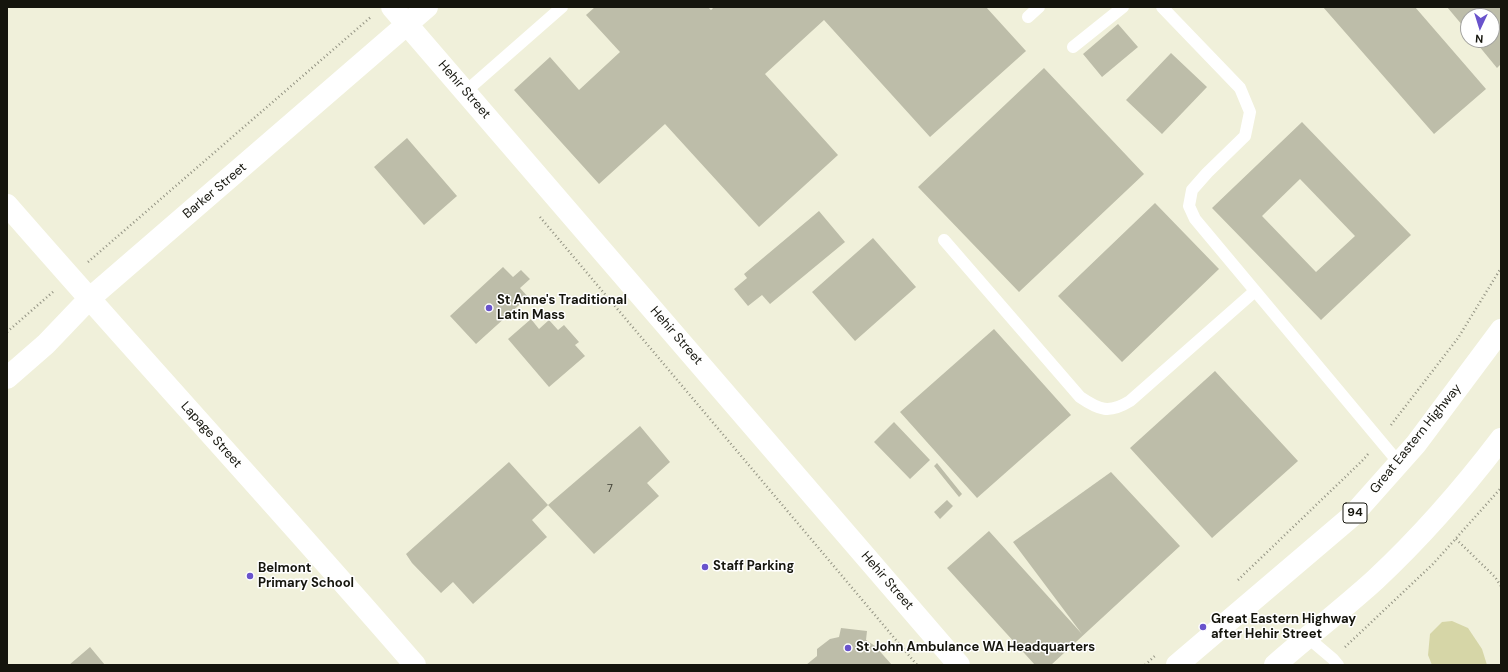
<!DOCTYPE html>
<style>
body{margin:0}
#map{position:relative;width:1508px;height:672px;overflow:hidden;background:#f0f0da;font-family:"DM Sans",sans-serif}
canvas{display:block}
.frame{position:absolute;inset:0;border:8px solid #15150d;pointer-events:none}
.north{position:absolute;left:1460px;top:8px;width:40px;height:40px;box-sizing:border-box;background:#fff;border:1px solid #a1a19e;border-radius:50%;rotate:184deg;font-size:11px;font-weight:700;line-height:16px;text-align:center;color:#15150d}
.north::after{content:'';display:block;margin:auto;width:14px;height:18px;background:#6953cc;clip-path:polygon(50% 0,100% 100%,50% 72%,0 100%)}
</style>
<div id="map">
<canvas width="1508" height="672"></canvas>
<div class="frame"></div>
<div class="north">N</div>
</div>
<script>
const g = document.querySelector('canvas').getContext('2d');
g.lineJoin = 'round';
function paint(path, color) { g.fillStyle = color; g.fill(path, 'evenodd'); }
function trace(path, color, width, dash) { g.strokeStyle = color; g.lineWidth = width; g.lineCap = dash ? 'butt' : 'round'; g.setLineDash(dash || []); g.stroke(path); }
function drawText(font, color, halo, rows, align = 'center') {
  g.font = font + ' "DM Sans",sans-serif'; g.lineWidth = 3; g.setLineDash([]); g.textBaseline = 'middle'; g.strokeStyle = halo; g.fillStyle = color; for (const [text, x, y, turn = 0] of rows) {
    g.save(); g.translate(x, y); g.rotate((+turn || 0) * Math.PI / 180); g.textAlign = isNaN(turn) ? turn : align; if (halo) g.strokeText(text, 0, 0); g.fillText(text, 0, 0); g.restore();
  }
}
paint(new Path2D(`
 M1452,621L1468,628L1482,649L1487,665H1432L1428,655L1430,634L1442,622Z`), '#d6d6a7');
paint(new Path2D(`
 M595,7H668L669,8L671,7H708L711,10L714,7H986L1026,51L930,137L824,20L765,74L838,155L759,227L665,124L599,184L514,90L550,57L579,90L620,52L586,15Z
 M1323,7H1415L1486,89L1434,134Z
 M1447,7H1501V64L1497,68L1474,40H1492V16H1468V32Z
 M1118,24L1138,47L1102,77L1083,54Z
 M1171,53L1207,87L1162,134L1126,100Z
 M1044,68L1144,174L1019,292L918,187Z
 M1302,122L1411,235L1321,320L1212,208ZM1300,179L1355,236L1316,272L1262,216Z
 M407,138L457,196L424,225L374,167Z
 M1155,203L1219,269L1122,362L1058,296Z
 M819,211L845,242L770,304L762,295L748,306L734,289L747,278L744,274Z
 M873,238L916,287L855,341L812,292Z
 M503,267L513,277L521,270L530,279L520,288L528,297L476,344L450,316Z
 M531,319L539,329L549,320L558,330L564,325L579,342L575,345L585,356L549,387L508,339Z
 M994,329L1071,415L977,498L900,412Z
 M1215,371L1298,461L1212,538L1130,448Z
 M894,422L930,460L910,479L874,442Z
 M640,426L670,462L647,483L659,496L594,554L548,505Z
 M509,462L548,505L532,520L547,537L473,604L453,582L441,593L412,563L406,554Z
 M937,463L962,494L959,497L934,466Z
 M1111,472L1180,546L1051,665H1035L947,568L989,531L1082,634L1013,542Z
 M947,500L953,506L940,519L934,512Z
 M841,628L867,631L866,640L875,646L892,665H806L817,656V649L830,639L839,637Z
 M90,647L105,665H69Z`), '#bdbda9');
trace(new Path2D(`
 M540,217L917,665
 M88,262L372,16
 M7,332L54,291
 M1391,425L1458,338L1501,268
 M1456,539L1495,577L1501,586
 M1238,580L1363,460L1368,454
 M1345,647L1433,564L1501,488
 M1145,665L1156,655`), '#919181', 2.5, [1, 3]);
trace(new Path2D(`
 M1162,7L1240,88L1250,112L1245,136L1207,173L1192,190L1189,206L1195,219L1399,463
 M1028,17L1039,7
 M1073,47L1123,7
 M465,92L562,7
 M944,240L1080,397C1099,410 1109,414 1130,401L1255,291
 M1307,637L1333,659L1338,665`), '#fff', 12);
trace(new Path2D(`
 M392,7L959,665
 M7,205C142,360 281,510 415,665
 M7,378L46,344L89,299L427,7`), '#fff', 22);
trace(new Path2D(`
 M1177,665L1352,516L1416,444L1501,330
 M1275,665C1308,636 1343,609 1375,580C1421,537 1463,489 1501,439`), '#fff', 22);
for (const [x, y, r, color] of [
 [489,308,4,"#6953cc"],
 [705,567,4,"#6953cc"],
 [250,576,4,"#6953cc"],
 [1203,627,4,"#6953cc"],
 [848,648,4,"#6953cc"]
]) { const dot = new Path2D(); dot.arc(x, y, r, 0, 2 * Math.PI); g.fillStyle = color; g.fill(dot); trace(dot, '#fff', 1.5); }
drawText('11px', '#3f3f34', null, [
 ["7",610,489]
]);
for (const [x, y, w] of [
 [1355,513,24]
]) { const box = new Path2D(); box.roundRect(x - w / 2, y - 10, w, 20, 3); g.fillStyle = '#fff'; g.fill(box); trace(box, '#15150d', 1); }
drawText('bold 12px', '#15150d', null, [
 ["94",1355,513]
]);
drawText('13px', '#15150d', '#fff', [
 ["Hehir Street",464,90,49],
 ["Barker Street",215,191,-40],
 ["Hehir Street",676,336,49],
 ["Lapage Street",211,435,48],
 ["Great Eastern Highway",1416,439,-51],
 ["Hehir Street",887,581,49]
]);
drawText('bold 13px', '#15150d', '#fff', [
 ["St Anne's Traditional",497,301],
 ["Latin Mass",497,316],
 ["Staff Parking",713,567],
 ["Belmont",258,569],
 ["Primary School",258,584],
 ["Great Eastern Highway",1211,620],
 ["after Hehir Street",1211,635],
 ["St John Ambulance WA Headquarters",856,648]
], 'left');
</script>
